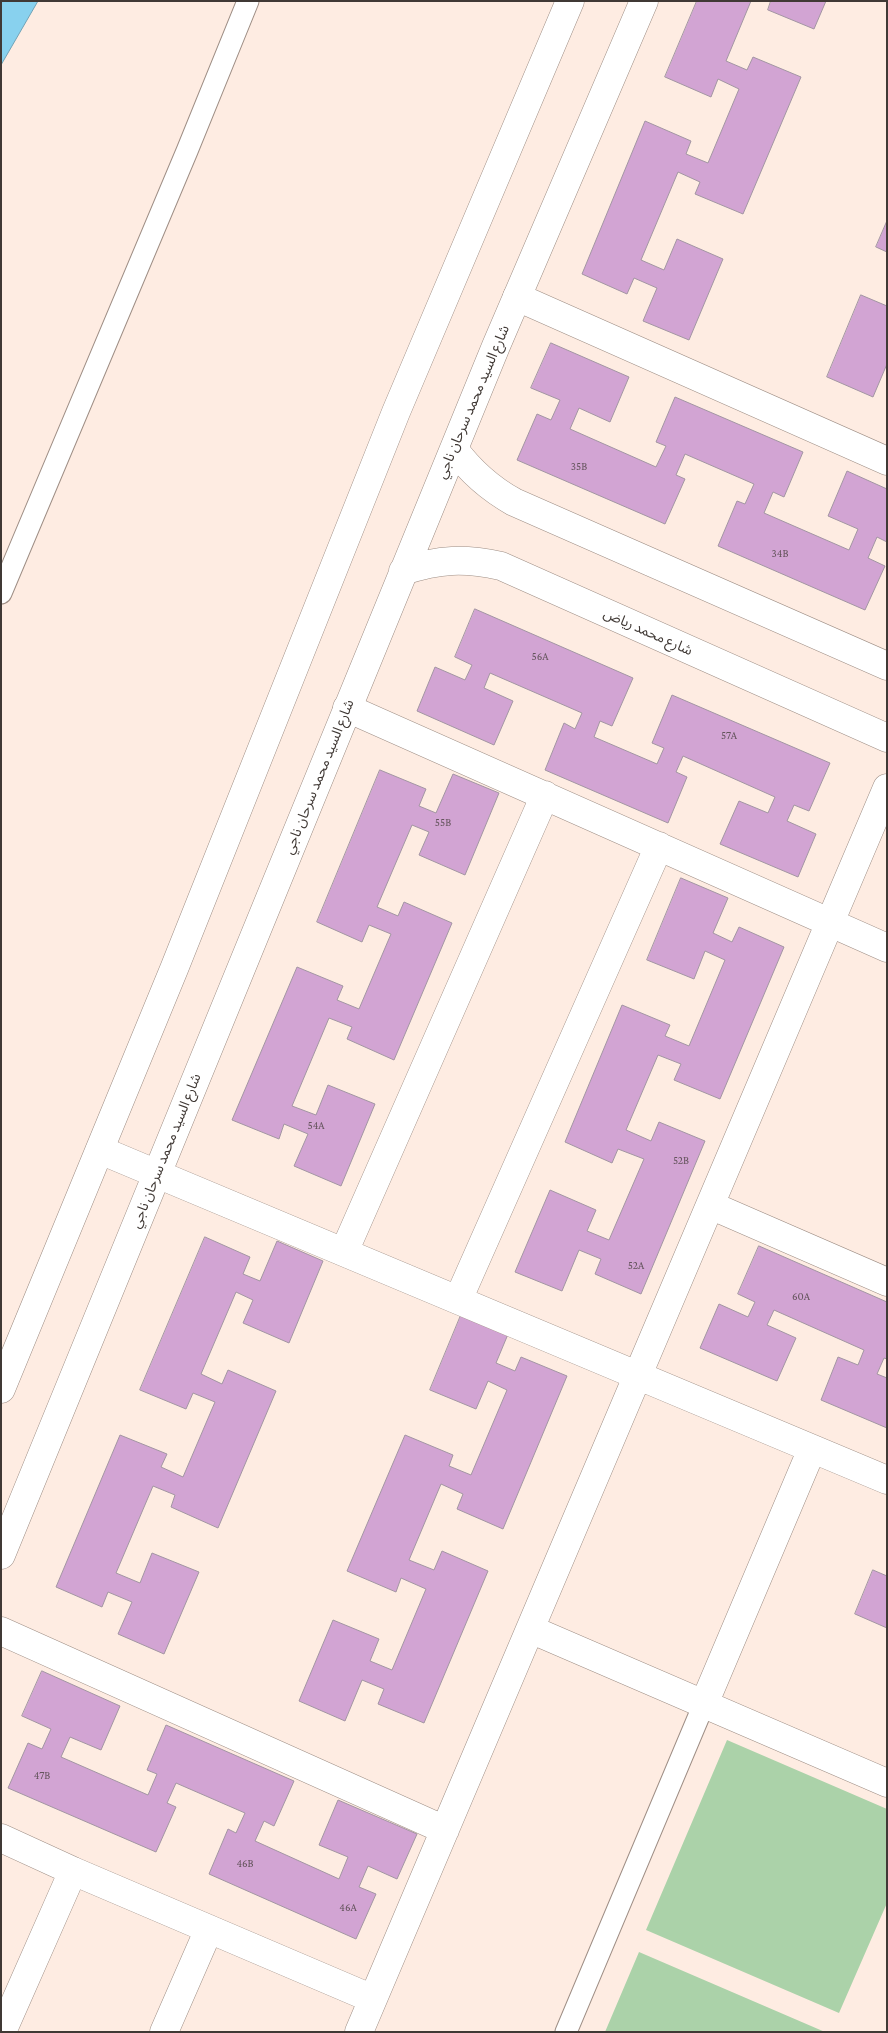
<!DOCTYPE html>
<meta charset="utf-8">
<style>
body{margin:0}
#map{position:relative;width:888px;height:2033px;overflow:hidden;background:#feece2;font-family:"Crimson Pro",serif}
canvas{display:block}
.frame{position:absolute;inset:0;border:2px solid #403935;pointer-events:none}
</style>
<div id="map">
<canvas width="888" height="2033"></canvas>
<div class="frame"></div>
</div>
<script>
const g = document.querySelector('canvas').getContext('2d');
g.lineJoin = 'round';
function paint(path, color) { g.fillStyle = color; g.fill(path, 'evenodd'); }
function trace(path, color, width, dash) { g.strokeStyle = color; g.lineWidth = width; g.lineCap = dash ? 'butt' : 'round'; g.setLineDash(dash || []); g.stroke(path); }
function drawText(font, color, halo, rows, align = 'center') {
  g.font = font + ' "Crimson Pro","Noto Sans Arabic",serif'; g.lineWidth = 5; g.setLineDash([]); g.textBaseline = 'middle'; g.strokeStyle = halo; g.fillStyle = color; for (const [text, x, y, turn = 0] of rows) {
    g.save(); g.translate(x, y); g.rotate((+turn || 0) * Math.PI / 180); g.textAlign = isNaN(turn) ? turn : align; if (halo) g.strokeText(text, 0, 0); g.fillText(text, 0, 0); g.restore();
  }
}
paint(new Path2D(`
 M727,1740L887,1809V1903L839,2013L646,1930Z
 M639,1952L825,2032H605Z`), '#abd2a9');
const water = new Path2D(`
 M1,1H38L1,65Z`);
paint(water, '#88d1ee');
trace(water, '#72a3b6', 1);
const building = new Path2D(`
 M697,1H751L726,61L747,70L753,57L801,77L743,214L695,194L700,182L678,172L641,260L664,270L677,239L723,259L689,340L643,321L657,288L634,278L627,294L582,274L645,121L691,141L686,154L708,163L739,89L718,79L711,97L665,77Z
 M771,1H826L814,29L768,10Z
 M887,221V252L876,247Z
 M861,295L887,306V364L873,397L827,377Z
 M551,343L629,377L610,422L579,408L570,429L656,467L666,446L656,442L675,397L803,452L784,497L773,492L764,513L849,550L858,529L828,516L847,471L887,489V542L877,537L868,558L885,566L865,610L718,546L737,501L745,504L754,484L685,454L676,475L685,479L665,524L517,460L537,414L551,420L560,400L531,388Z
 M475,609L633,678L612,726L600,721L594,737L657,764L664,748L652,743L672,695L830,763L809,811L794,805L787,821L816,834L798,877L720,844L739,801L768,813L775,797L683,756L676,772L687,777L668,823L545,770L564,723L575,729L582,713L490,673L484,688L513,701L494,745L417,711L435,667L465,680L472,665L455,657Z
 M380,770L426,789L419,806L436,813L453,774L499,793L465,875L419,855L429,832L412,825L377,907L398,916L404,902L452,923L394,1060L347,1039L352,1027L329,1018L292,1106L316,1115L328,1085L375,1104L341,1186L294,1166L308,1134L284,1124L279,1139L232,1120L297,967L343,986L337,1000L359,1009L391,934L369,925L362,942L317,922Z
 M681,878L728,898L713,933L732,942L739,927L784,947L720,1099L674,1080L681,1064L658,1055L626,1130L651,1141L659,1122L705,1141L641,1294L595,1274L601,1259L579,1250L562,1291L515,1272L550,1190L596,1210L587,1231L609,1240L644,1159L618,1149L612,1163L565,1142L622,1005L670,1025L665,1036L689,1046L725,960L705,951L694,979L647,960Z
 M205,1237L250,1257L243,1274L260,1281L277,1241L323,1261L289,1343L243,1323L253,1300L236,1292L201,1374L222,1384L228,1370L276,1391L218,1528L171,1507L175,1495L153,1486L116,1573L140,1583L152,1553L199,1572L164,1654L118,1634L132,1602L108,1592L102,1607L56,1587L120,1435L167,1454L161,1467L183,1477L215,1402L193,1393L186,1409L140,1390Z
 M759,1246L887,1302V1359L884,1358L877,1374L887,1378V1428L821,1400L838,1357L858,1365L864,1350L774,1310L767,1325L796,1338L777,1381L700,1348L719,1304L748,1317L755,1302L738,1294Z
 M464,1308L511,1327L496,1363L515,1371L521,1357L567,1376L503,1529L457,1509L463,1494L441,1484L409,1560L434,1570L442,1551L488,1571L424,1723L378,1704L384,1689L362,1680L345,1721L299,1701L333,1620L379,1639L370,1661L392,1670L426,1589L401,1578L396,1592L347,1571L405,1435L453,1455L449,1466L471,1475L507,1390L488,1381L476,1409L430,1390Z
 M873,1570L887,1576V1628L855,1614Z
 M42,1671L120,1706L101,1750L70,1737L61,1757L148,1795L157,1774L147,1770L166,1725L294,1781L274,1826L264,1821L255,1841L339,1879L348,1857L319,1845L338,1800L417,1834L397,1879L368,1866L359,1887L376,1894L356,1939L209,1874L228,1829L236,1833L245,1813L176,1783L167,1803L176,1807L156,1852L8,1788L28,1743L42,1749L51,1729L22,1716Z`);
paint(building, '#d2a4d3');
trace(building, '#a295a2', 1);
const service = new Path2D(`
 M1,593L187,151L248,1
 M566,2032L704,1704`);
const minor = new Path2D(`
 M517,297L887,461
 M347,708L887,948
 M100,1150L887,1480
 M710,1205L887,1282
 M344,1252L545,795
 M458,1300L659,846
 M530,1629L887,1783
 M1,1631L445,1830
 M704,1704L812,1449
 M1,1838L73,1871L373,1999
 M2,2032L73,1871
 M164,2032L209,1929
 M359,2032L887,788`);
const tertiary = new Path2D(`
 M454,449C471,472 489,488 514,502L887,666
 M403,571C440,559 464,558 501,566L887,738
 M1,1389L174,969L396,412L570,1
 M1,1555L496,346L644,1`);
trace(service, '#9e8e85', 23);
trace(minor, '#9e8e85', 29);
trace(tertiary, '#9e8e85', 29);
trace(service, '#fff', 21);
trace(minor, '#fff', 28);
trace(tertiary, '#fff', 28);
drawText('11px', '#64545c', null, [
 ["35B",579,467],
 ["34B",780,554],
 ["56A",540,657],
 ["57A",729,736],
 ["55B",443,823],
 ["54A",316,1126],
 ["52B",681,1161],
 ["52A",636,1266],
 ["60A",801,1297],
 ["47B",42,1776],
 ["46B",245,1864],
 ["46A",348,1908]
]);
drawText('14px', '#403935', '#fff', [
 ["شارع السيد محمد سرحان ناجي",473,402,-67],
 ["شارع محمد رياض",648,632,24],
 ["شارع السيد محمد سرحان ناجي",319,777,-68],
 ["شارع السيد محمد سرحان ناجي",166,1151,-68]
]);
</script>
